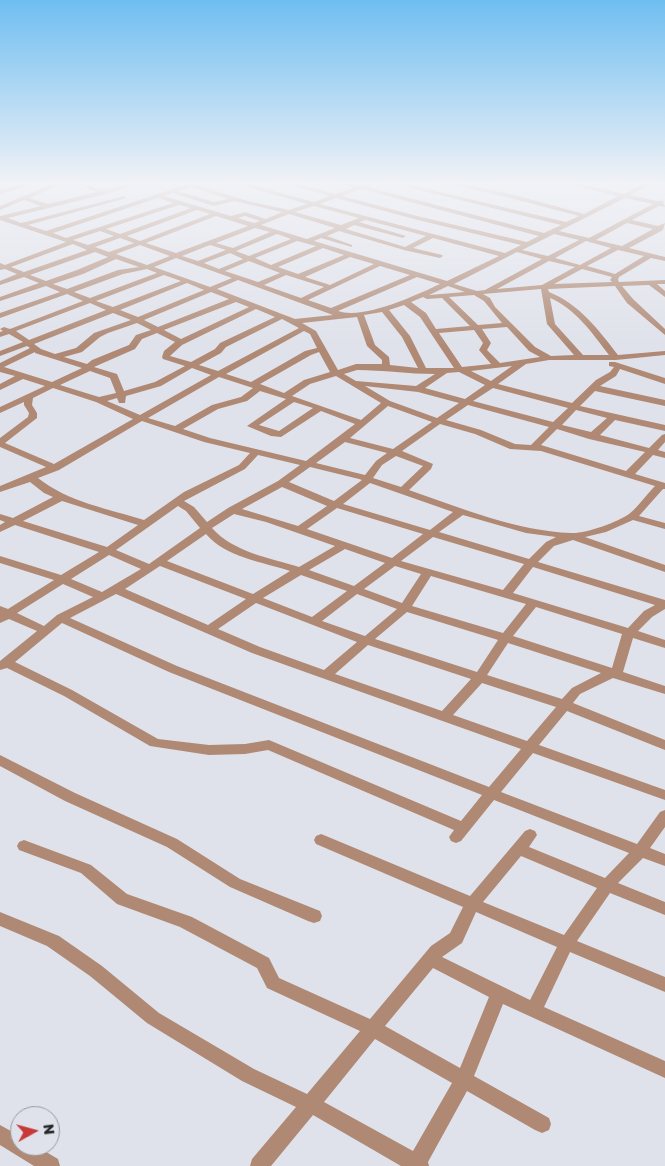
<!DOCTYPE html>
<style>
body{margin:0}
#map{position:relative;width:665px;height:1166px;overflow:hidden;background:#e0e2eb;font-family:"Golos Text",sans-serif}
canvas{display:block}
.north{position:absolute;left:10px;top:1106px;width:50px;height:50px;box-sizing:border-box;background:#e0e2eb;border:1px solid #96989e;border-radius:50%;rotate:83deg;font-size:14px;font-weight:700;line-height:20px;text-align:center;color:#27282b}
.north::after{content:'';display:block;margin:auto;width:18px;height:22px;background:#c83a37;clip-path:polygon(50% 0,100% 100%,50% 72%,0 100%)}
</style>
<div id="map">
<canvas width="665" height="1166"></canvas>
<div class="north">N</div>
</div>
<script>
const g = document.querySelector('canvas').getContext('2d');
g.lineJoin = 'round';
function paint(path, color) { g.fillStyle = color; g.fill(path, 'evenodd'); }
paint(new Path2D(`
 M55,183H63L30,198L48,204L96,192L77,183C87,183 96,190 104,190C116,189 127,183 140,183L106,194L8,218L21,223L124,196L127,198L28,225L46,231L191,183H200L197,185L248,201L289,210L307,204L234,183H244L314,202L329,196L284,183H294L335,194L354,188L340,183L360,186L377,183L367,187L544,233L561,225L391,183H402L566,222L579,216L514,199L445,183H457L515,195L584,214L618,196L564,183H575L624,194L645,183H653L630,195L657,201H663L665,207L659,206L632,220L658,226L665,223L663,230L629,248L665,257V261L651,258L619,277L618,280L619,282L665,280V284H657L665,291V297L649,285L622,286L633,299L665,329V335L627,303L615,286L548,289L549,292C579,304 598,329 618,355L665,351V355L616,360H549L526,364L498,384L572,403L596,380L610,372L614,367L609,366V362H615L665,378V384L620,369L616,376L600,386L665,400V406L595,391L580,406L665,425V431L615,420L600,435L649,448L662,435L665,434V442L658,450L665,452V458L653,455L635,474L665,483V489H663L639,516L665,523V529L633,520L606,532L585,537L665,565V572L573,540L554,546L538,562L665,600V609L652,617L638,631L665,640V648L633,638L623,672L665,686V694L613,678L580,694L573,703L665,740V750L567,711L539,745L665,790V800L533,753L501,792L637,844L660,812L665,810V827L650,848L665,854V866L643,858L618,883L665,902V915L610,893L577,941L665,977V992L570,952L544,1007L665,1061V1078L503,1004L474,1076L549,1118L551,1124L549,1130L542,1133L535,1130L467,1091L428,1162L429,1166H401L313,1115L271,1166H250L252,1159L296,1107L242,1081L147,1023L90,976L47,946L0,926V912L59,936L102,966L159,1013L254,1069L307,1094L360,1031L267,988L257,968L180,927L117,904L81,873L19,850L17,846L19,842L24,840L91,865L127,894L192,917L269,958L279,978L370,1019L431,946L450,933L463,907L316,844L314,840L316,836L321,834L326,836L470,896L525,831L530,829L535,831L537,835L529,847L605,878L629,853L494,800L461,841L456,843L451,841L449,837L454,830L268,750L245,754L209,755L150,746L64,696L7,668L0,670V661L37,631L9,619L0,623V606L8,609L54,580L0,563V556L61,575L99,552L15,525L0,532V525L5,522L0,520V514L13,518L53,497L44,493L30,482L0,492V486L46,467L0,447V438L28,417L29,413L24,405V402L0,413V407L45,386L23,379L0,390V384L15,376L0,372V363L30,348L27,346L0,356V351L23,342L9,334L0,337V332L3,331L0,329L4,327L10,329L83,301L67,294L0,318V313L60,292L46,286L0,301V297L39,283L24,277L0,285V281L17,274L5,269L0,270V263L5,265L66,242L0,220V216L41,206L24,200L0,210V206ZM191,187L228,199L214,202L178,191ZM361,189L539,236L527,242L417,216L342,196ZM172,193L214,206L234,201L282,212L266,219L245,212L231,216L164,196ZM158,198L173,203L66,238L53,233ZM336,198L414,219L521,245L505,253L320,204ZM625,198L653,204L589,238L559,231ZM179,205L191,208L120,234L106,229ZM314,206L359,218L341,225L295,212ZM197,210L210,214L140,241L127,236ZM289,214L335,228L307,239L261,225ZM216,216L248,226L176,253L146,243ZM245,216L260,221L254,223L238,218ZM366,220L426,236L405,247L346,229L354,225L403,238L406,236L359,222ZM627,223L653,229L622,246L596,240ZM255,228L270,232L233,248L216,243ZM100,231L114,236L88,245L73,240ZM339,231L404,250L440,258L443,256L442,255L413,248L433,238L499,256L447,281L314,241L321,238L352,247V245L327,236ZM277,234L291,239L249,256L236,251ZM554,234L579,240L548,256L522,250ZM120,238L134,243L109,252L95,247ZM297,241L316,246L271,265L255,258ZM586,241L611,248L580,265L555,258ZM73,244L87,250L24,272L11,267ZM140,245L170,256L147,265L116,254ZM210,245L226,250L198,261L182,256ZM323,248L344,255L298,274L278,267ZM618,250L644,256L615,274L587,266ZM95,252L108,257L77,270L46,281L30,275ZM517,252L542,259L485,290L477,291L454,284ZM230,253L243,259L219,269L204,263ZM350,257L374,264L330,285L305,277ZM176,258L232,278L210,287L154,267ZM116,259L139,267L118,270L67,289L53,284L83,274ZM249,261L280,273L258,282L225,271ZM549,261L575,267L542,285L497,289ZM380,266L410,275L331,308L308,300ZM147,269L157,273L90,298L74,292L123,274ZM582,269L612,277L610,280L612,282L554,284ZM164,275L181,281L113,307L96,301ZM286,275L324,287L301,298L264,285ZM417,277L440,284C416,295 364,320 338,311ZM238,280L333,315L295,319L217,289ZM187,283L204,290L138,317L120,310ZM448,286L465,292L429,295ZM541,289L547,324L574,355L551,356L535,347L495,307L490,298L483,294ZM211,292L229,299L158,327L144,320ZM474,295L484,301L502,323L478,325L449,297ZM423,297L427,299L442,298L470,326L436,329L426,313L411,302ZM550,298C575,308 593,334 609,355H583L555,324ZM236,302L249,307L181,339L164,330ZM90,303L106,310L29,340L16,331ZM404,305L420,317L454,368H426L410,336L389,310ZM256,309L275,317L220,343L215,349L191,362L170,356L182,345ZM382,312L402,337L418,368L390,365L389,357L375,345L364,315ZM113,313L131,320L94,333L76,348L55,354L41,349L34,344ZM357,317L367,346L382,360V364H356L338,370L316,331L302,323ZM282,319L299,328L218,371L199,365L221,353L226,347ZM137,323L151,330L136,335L129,345L92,360L87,364L64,357L82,352L100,337L108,333ZM507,327L529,351L540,357L500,363L487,350L491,343L482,329ZM474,330L483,343L479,350L491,364L462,367L439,333ZM304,331L310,334L317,348L305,351L251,382L226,374ZM157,333L175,342L164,351L162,357L163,359L185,366L155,382L124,391L117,374L94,367L135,349L142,339ZM35,352V353L82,368L52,382L4,367ZM319,352L330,372L304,380L284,393L260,384L311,355ZM512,366L491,381L471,371ZM192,368L211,375L140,415L107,401L117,398L119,403H125L126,396L161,386ZM357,370C383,370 409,374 435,374L416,386L356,381L344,374ZM90,371L110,378L116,393L99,397L60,385ZM459,372L485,385L465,399L425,388L447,373ZM336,376L381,403L361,420L292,396L310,384ZM219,377L253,388L241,397L212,405L175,426L148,418ZM365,386L418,392L459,403L437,418L390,401ZM53,388L96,402L133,419L54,464L5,443L37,418V413L32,405L33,398ZM493,388L568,408L553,422L473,401ZM260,391L286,399L247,426L271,436L281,437L321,411L355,424L306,461L210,438L183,429L218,409L247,401ZM294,402L313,408L279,431L259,425ZM468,405L549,427L531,445L515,444L481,430L446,420ZM388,406L432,422L393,449L350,438ZM576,410L607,418L591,432L562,425ZM142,421L204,442L250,453L239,465L184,492L144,520C109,509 68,502 38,478L59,470ZM440,424L475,434L510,449L541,451L655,486C646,495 638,507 629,514C618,522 585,534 571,533C516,531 461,508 409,490L431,469L433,464L402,451ZM557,429L589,439L645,452L626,471L541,445ZM345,442L387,453L376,461L365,475L316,463ZM258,455L300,465L278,481L228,508L207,522L194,507L184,501L245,469ZM396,456L423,466L401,487L373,478L382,465ZM310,467L359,479L362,480L334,501L289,482ZM370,483L453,512L430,530L343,504ZM282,487L327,506L298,526L242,509ZM62,501L138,525L107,547L23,521ZM178,506L186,511L200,528L149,564L116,550ZM337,508L423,534L392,558L307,529ZM234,514L266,522L335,546L299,567C270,558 233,552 212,528ZM463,515L526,533L556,537L546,542L529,559L439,532ZM206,534C225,557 263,562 290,571L253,594L167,561ZM433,537L524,564L503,590L401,561ZM345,549L385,563L354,586L309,570ZM109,555L141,569L102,592L71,579ZM160,566L246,599L208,625L125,589ZM395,566L421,574L402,603L364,589ZM533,567L655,605L644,611L628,628L513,593ZM301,575L347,591L312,617L263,598ZM431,576L526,604L503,633L412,606ZM63,584L93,597L57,615L44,626L17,613ZM116,594L252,653L521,749L489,787L177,666L70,618ZM357,594L397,609L365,636L322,621ZM256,603L357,642L324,670L260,647L218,629ZM536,607L622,634L612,668L513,636ZM407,612L495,639L498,640L477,672L375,639ZM62,623L169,672L482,795L461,821L269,740L245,744L209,745L158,739L72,690L15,662ZM508,643L601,673L572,688L562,699L487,675ZM368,645L471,679L442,711L335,674ZM482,683L556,707L527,741L453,715ZM521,856L597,888L564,935L483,902ZM476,912L557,947L530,1000L442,957L462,943ZM433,968L489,997L460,1068L385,1026ZM375,1039L452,1083L413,1151L324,1102Z
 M23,184L25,185V187L0,194V190Z
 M0,755L75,793L177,839L240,879L320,911L322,916L320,921L314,923L308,921L230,887L167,847L65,801L0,766Z
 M0,1125L20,1136V1146H36L58,1159L60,1166H34L0,1145Z`), '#af8974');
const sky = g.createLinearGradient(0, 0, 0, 346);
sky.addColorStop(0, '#6fbef1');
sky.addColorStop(0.53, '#f1f2f6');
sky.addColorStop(1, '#f1f2f600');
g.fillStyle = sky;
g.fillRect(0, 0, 665, 346);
</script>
